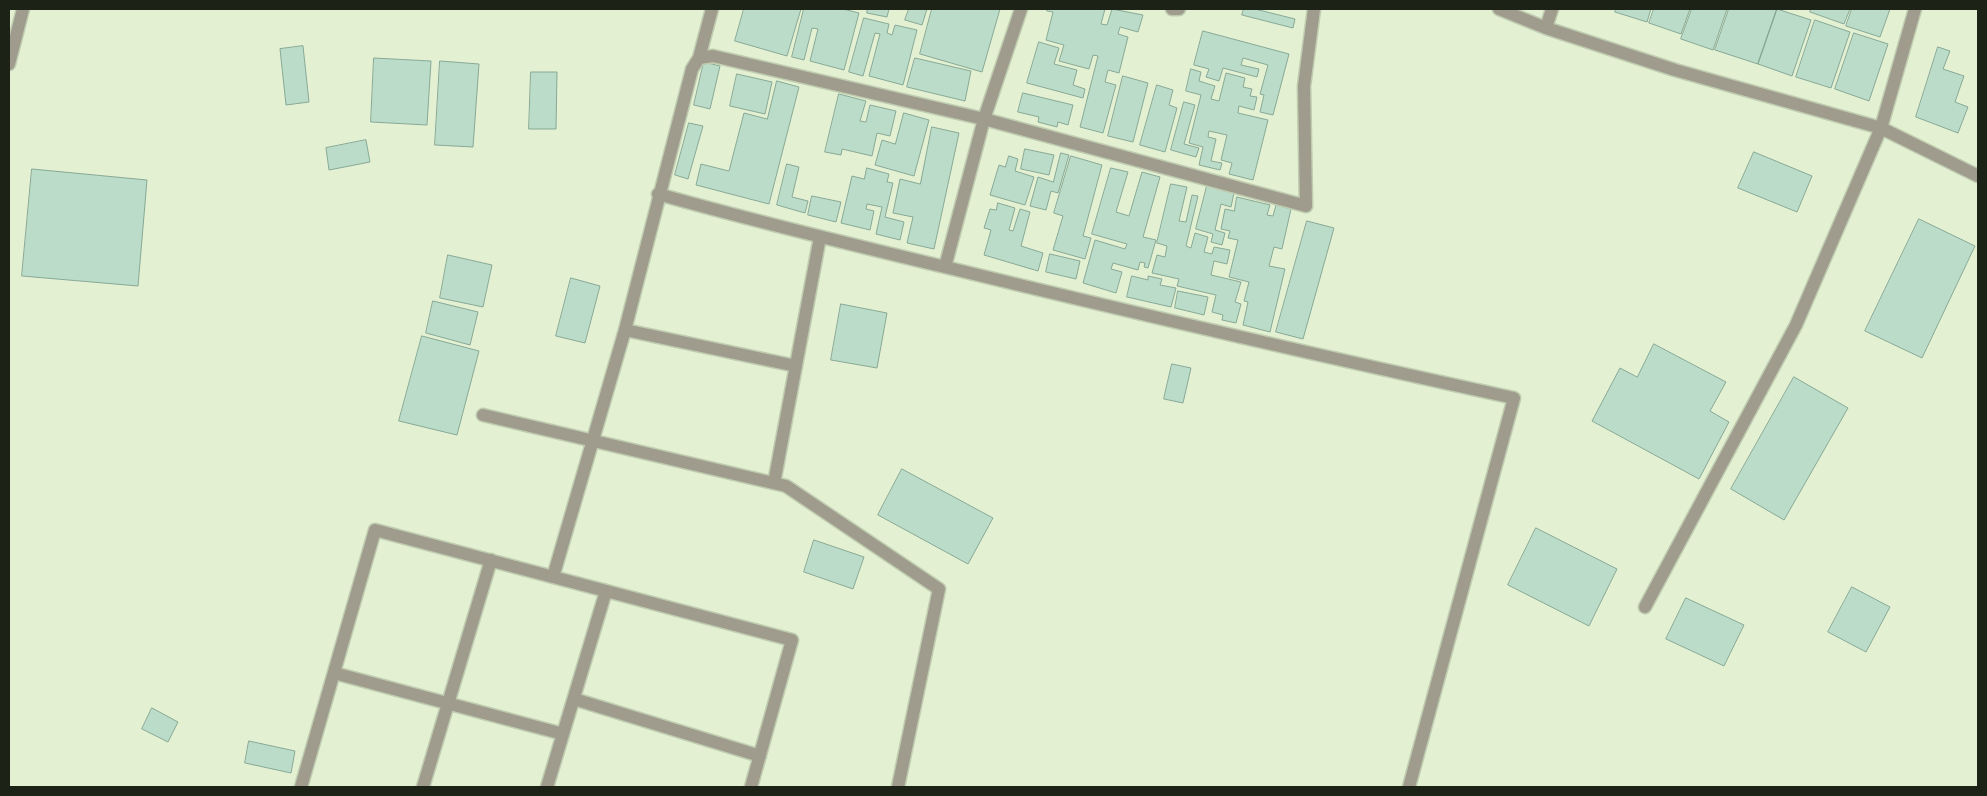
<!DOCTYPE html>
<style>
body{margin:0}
#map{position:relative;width:1987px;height:796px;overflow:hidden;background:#e3f1d2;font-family:"Nunito Sans",sans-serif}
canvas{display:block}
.frame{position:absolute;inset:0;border:10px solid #1d2216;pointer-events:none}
</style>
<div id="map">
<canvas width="1987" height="796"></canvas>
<div class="frame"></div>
</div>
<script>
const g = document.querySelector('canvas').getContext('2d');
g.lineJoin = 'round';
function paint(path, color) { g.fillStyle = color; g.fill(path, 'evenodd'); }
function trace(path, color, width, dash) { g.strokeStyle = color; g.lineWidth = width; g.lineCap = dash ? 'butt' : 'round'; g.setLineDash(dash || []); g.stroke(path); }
const building = new Path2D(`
 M744,9H801L787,56L735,41Z
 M804,9H843L859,13L844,70L810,61L818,29L812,28L804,60L792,57Z
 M868,9H889L887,17L867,13Z
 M909,9H927L922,25L905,20Z
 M932,9H1000L982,72L920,54Z
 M1048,9H1105L1101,24L1107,25L1112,9L1143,15L1138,32L1120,27L1118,34L1128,37L1119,73L1108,70L1105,82L1116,85L1103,133L1080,127L1098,56L1093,55L1089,69L1059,61L1064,45L1046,40L1053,12L1047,11Z
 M1244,9H1255L1295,19L1293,28L1242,15Z
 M1616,9H1651L1647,22L1615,12Z
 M1654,9H1690L1681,34L1649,23Z
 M1692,9H1727L1713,50L1681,39Z
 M1729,9H1777L1758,64L1715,50Z
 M1777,9L1811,20L1792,76L1758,64Z
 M1811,9H1850L1844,24L1810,12Z
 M1852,9H1890L1880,37L1846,26Z
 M864,18L889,24L887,33L892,35L895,25L917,30L903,85L869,76L880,34L875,33L863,76L849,72Z
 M1815,20L1850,32L1831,88L1796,77Z
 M1203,31L1289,54L1273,115L1260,112L1264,95L1260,94L1268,65L1243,58L1241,65L1259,69L1257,77L1223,68L1219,81L1206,77L1209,69L1194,65Z
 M1854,33L1888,44L1869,101L1835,89Z
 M1039,42L1059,48L1054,64L1077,70L1073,85L1085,89L1083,98L1027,83Z
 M303,46L309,102L286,105L280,49Z
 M1938,47L1950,51L1943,69L1964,76L1955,102L1968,107L1958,133L1916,117Z
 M374,58L431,61L427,125L371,122Z
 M915,58L971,71L965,101L907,87Z
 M440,61L479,64L473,147L435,145Z
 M704,62L720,66L710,109L694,105Z
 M1191,69L1201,72L1199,81L1215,86L1211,99L1219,101L1226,73L1245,78L1243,87L1252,89L1250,96L1257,97L1254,110L1239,106L1238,113L1268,120L1253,180L1229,174L1232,163L1221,160L1227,135L1209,131L1208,137L1216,139L1211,161L1222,163L1220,170L1199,165L1203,147L1189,143L1201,95L1186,91Z
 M531,72H557L556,129H529Z
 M737,74L772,82L765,114L730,106Z
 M1123,76L1148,83L1133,142L1108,136Z
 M777,81L799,87L769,204L696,185L701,164L729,171L744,113L767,119Z
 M1157,85L1173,90L1169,105L1177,108L1165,152L1140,145Z
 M1023,93L1073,105L1068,125L1058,122L1057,127L1038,122L1039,117L1018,112Z
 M839,94L866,101L860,121L866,122L870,105L896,111L890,136L877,133L872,156L842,149L841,155L825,152Z
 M1184,102L1195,105L1184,144L1199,148L1196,157L1171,150Z
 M904,113L929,120L914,176L875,165L882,140L895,144Z
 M689,123L703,126L688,179L675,175Z
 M932,127L959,133L934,249L907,243L913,217L893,213L900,179L920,184Z
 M366,140L370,162L329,170L326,148Z
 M1025,149L1054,155L1049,175L1021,169Z
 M1754,152L1812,176L1797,212L1738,188Z
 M1061,153L1069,155L1058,193L1051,191L1046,210L1030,206L1038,177L1053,182Z
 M1009,156L1018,159L1015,171L1034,177L1025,205L990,195L999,165L1005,167Z
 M1071,156L1102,165L1083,236L1091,238L1085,259L1053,250L1063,216L1054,213Z
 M787,164L799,167L792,197L808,201L805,213L777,205Z
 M867,168L889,174L887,182L893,183L885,217L904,222L900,240L876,234L882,207L867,204L866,209L874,211L870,230L841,223L852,176L864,179Z
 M1111,168L1128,172L1116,212L1129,216L1142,172L1160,177L1143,237L1156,240L1148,268L1144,267L1145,263L1140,262L1138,270L1113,263L1111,269L1122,272L1116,293L1083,283L1095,240L1125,249L1127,244L1092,234Z
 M32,169L147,180L138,286L22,276Z
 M1171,184L1187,187L1179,221L1186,222L1192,195L1198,196L1186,246L1191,248L1195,233L1208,237L1204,252L1212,254L1214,247L1230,250L1227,264L1214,261L1211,275L1241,282L1235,302L1241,304L1236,323L1222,320L1223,315L1212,312L1216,295L1177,286L1179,279L1152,273L1157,255L1165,257L1167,246L1157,243Z
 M1207,186L1234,193L1231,207L1221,204L1215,230L1225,233L1222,245L1211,242L1213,234L1196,229Z
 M812,196L841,202L836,222L808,215Z
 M1237,197L1270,205L1267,215L1273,216L1276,205L1291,209L1282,249L1274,247L1269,266L1285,269L1270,332L1243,325L1248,302L1244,301L1249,282L1229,277L1238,240L1228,238L1230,231L1221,229L1225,209L1234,211Z
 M998,203L1015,208L1009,230L1013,231L1020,209L1030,212L1021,246L1043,253L1038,271L984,255L991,230L984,228L990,209L996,210Z
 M1919,219L1975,246L1922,358L1865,331Z
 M1307,221L1334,228L1303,339L1276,332Z
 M1050,254L1080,261L1076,279L1046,272Z
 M448,255L492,265L483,307L440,298Z
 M1132,276L1148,280V276L1162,279L1160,285L1176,288L1171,307L1127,297Z
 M571,278L600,286L585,343L556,336Z
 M1178,291L1208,297L1204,315L1175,308Z
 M433,301L478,312L470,345L426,333Z
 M841,304L887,313L877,368L831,360Z
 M422,336L479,351L457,435L399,421Z
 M1654,344L1726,382L1710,411L1729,422L1699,479L1592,421L1620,368L1637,377Z
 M1172,364L1191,368L1183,403L1164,399Z
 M1794,377L1848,408L1784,520L1731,489Z
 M902,469L993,518L968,564L878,515Z
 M1536,528L1617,569L1589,626L1508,585Z
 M814,540L864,557L853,589L804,572Z
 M1852,587L1890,607L1866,652L1828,632Z
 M1686,598L1744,625L1724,666L1666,639Z
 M152,708L178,722L168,742L142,729Z
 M249,741L295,751L291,773L245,763Z`);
paint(building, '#bbdcc9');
trace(building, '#88a896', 1);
const minor = new Path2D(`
 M1172,9H1179
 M1499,9L1546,28L1675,70L1881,128L1978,176
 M1546,28L1552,9
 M699,58L713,56L984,119L1306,206L1304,86L1314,9
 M9,64L23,9
 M658,194C753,221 849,244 945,267C1134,313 1324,357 1514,398L1409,787
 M945,267L984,119L1021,9
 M625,330L796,366
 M483,415L786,486L939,589L898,787
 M774,483L820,237
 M553,577L625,330L692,69L699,58L712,9
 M1645,607L1796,325L1881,128L1915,9
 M334,673L563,734
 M574,699L760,756
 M301,787L375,530L792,640L751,787
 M423,787L491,560
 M547,787L606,591`);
trace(minor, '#bfccb0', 15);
trace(minor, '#9f9b8d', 12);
</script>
